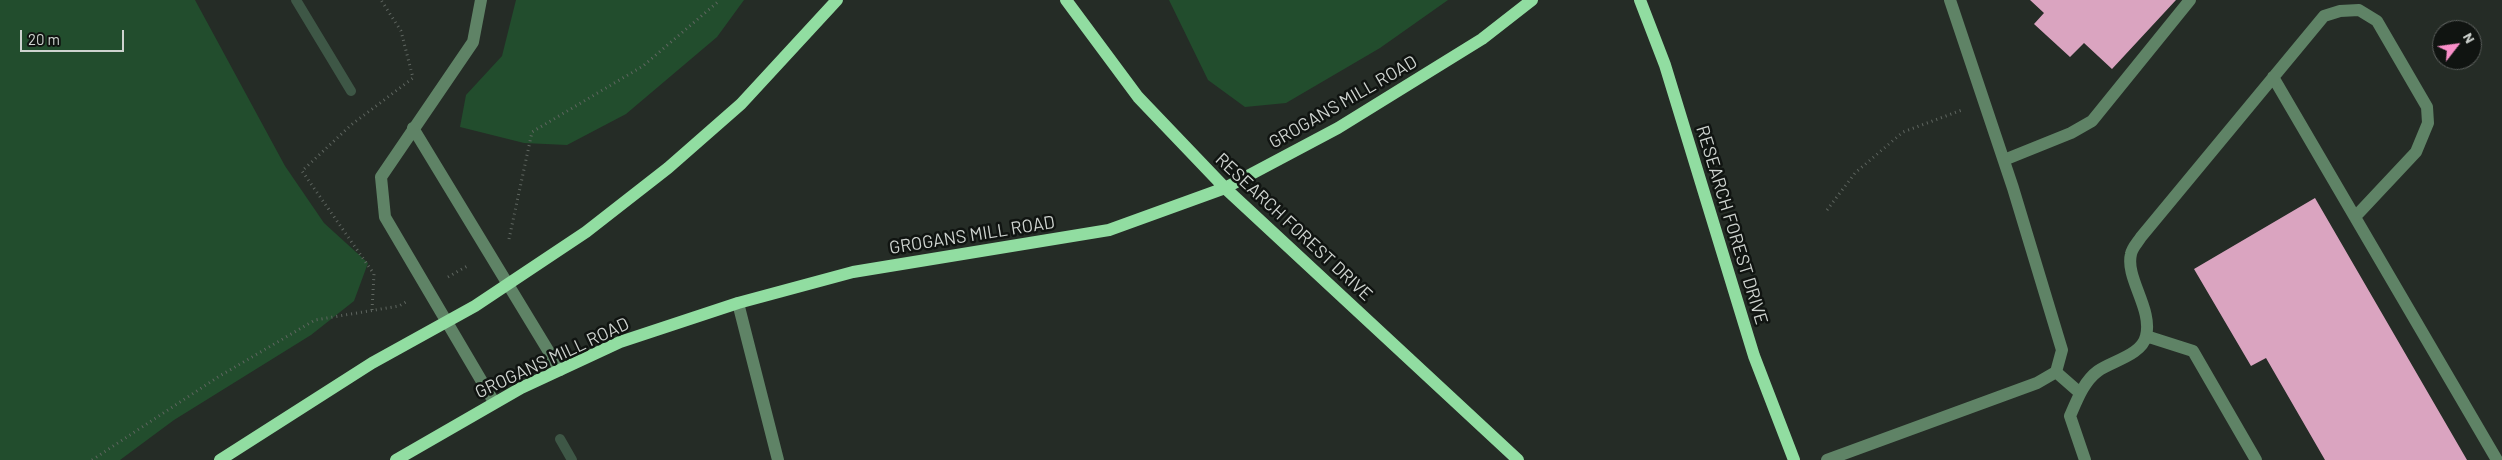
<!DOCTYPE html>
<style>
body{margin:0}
#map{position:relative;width:2502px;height:460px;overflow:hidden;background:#252c26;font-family:Barlow,sans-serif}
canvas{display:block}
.north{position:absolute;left:2432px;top:20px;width:50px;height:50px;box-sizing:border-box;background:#101411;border:1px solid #5c605d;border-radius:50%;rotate:60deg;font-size:14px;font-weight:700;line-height:20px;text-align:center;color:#ced3cf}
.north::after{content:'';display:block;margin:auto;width:18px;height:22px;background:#f98fc9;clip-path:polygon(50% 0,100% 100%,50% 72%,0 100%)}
.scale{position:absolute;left:20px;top:30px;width:104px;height:22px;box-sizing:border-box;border:2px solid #ced3cf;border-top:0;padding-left:6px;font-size:15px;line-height:18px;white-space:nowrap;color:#ced3cf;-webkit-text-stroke:4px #101411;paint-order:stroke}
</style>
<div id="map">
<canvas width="2502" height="460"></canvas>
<div class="north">N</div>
<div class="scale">20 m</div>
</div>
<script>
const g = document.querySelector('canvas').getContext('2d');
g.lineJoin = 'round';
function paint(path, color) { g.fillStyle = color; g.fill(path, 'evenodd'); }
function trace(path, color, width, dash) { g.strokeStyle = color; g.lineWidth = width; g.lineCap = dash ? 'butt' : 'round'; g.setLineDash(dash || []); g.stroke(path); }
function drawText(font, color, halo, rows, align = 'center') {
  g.font = font + ' Barlow,sans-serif'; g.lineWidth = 5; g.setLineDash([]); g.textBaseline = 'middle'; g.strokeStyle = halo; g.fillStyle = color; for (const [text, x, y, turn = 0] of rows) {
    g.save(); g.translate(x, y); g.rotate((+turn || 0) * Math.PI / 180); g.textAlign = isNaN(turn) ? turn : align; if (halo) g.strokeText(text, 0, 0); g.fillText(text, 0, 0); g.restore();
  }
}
paint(new Path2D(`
 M0,0H195L285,166L324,223L368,263L354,301L311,335L174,420L120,460H0Z
 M516,0H744L717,37L626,114L567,145L524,143L460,127L466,95L502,56Z
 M1169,0H1448L1380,48L1286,103L1245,107L1208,80Z`), '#224d2d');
trace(new Path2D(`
 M296,0L351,91
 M560,439L572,460`), '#3e5746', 10);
paint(new Path2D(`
 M2030,0H2176L2112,69L2084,43L2070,57L2034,24L2044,13Z
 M2315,198L2467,460H2325L2266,358L2251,366L2194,269Z`), '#daa4c0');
trace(new Path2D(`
 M1827,210L1855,173L1903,132L1962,110
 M509,239L532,132L643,66L720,0
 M448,277L469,265
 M372,310L374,274L302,171L351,125L413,78L401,31L381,0
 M92,460L218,377L315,320L399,306L406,302`), '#5f6660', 3, [1, 4]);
trace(new Path2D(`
 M481,0L473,42L381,177L385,217L494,402
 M2273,77L2497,460
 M413,128L560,370
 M2004,160L2071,133L2092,121L2190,0
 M738,303L778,460
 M2146,336L2193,351L2256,460
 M2056,372L2080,393
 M1827,460L2037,383L2056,372L2062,350L2013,188L1950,0
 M2085,460L2070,416C2077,400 2084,381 2098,371C2112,361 2142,355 2146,336C2153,309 2125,278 2131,254C2132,248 2138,242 2141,237L2324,16L2340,11L2359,10L2377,21L2427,107L2428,123L2416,152L2355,217`), '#5f8366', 12);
trace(new Path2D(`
 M1066,0L1138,97L1225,188L1518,460
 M1640,0L1665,65L1754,356L1794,460
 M220,460L372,363L475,306L586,232L668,168L741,104L837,0
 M396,460L521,388L620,342L738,303L853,272L1109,230L1225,188L1338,128L1482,39L1532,0`), '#91dda1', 12);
drawText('18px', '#ced3cf', '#101411', [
 ["GROGANS MILL ROAD",1343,102,-30],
 ["RESEARCH FOREST DRIVE",1732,225,73],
 ["RESEARCH FOREST DRIVE",1294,227,43],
 ["GROGANS MILL ROAD",972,235,-9],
 ["GROGANS MILL ROAD",552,358,-25]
]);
</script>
